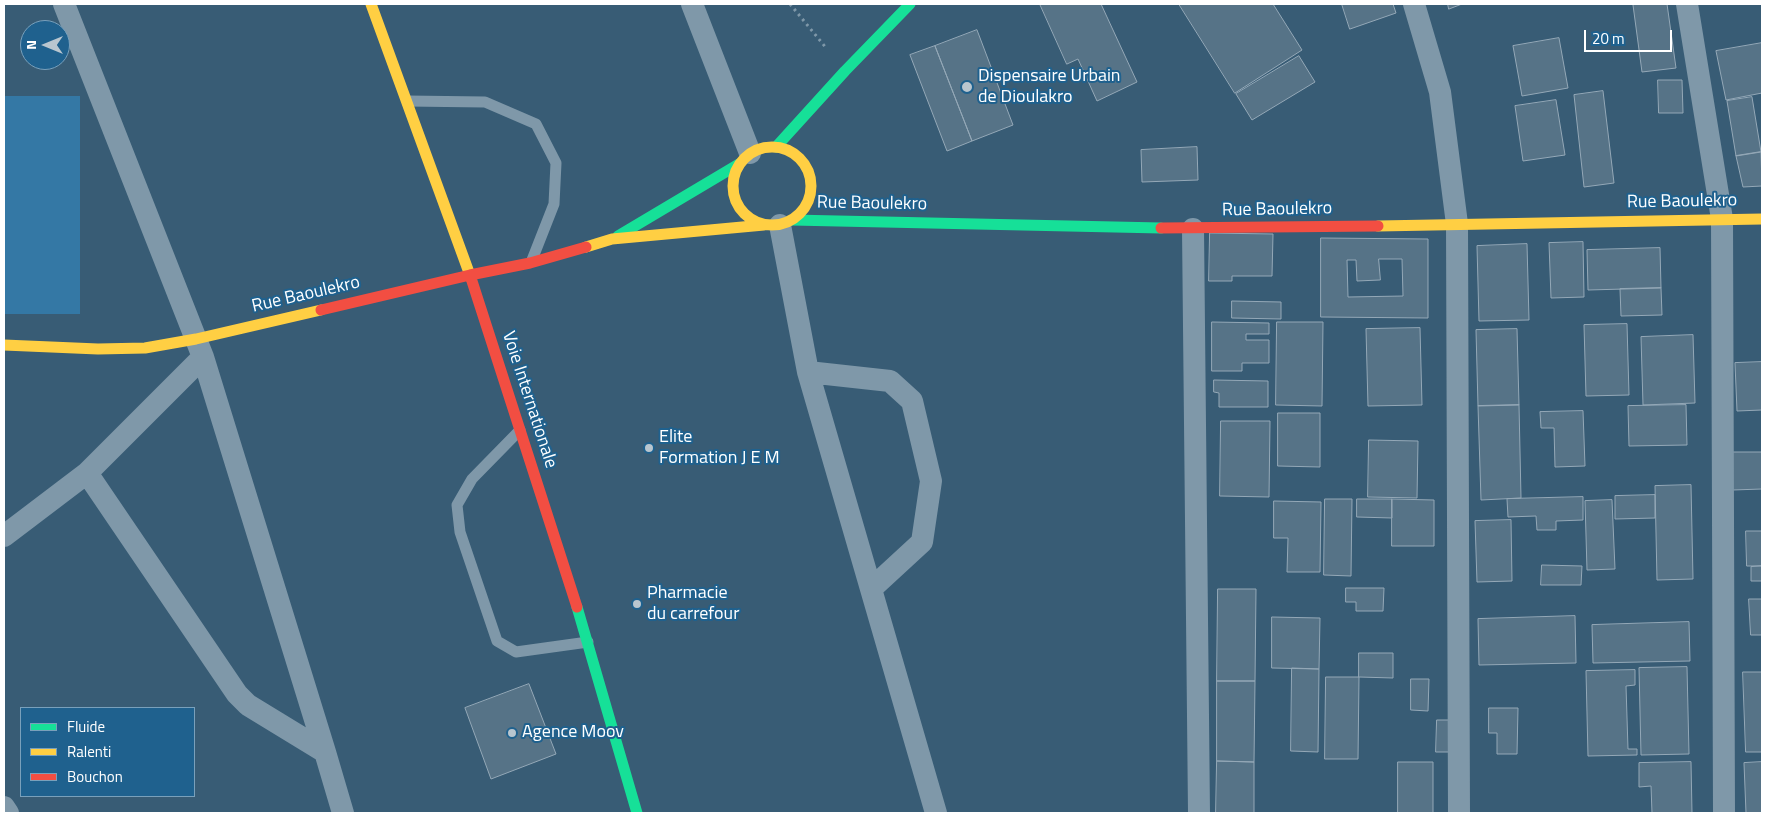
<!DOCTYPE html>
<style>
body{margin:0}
#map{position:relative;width:1766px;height:817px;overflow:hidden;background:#385c75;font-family:"Titillium Web",sans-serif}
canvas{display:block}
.frame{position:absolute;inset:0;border:5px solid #fff;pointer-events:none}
.legend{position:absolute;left:20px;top:707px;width:175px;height:90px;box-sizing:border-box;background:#1f618e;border:1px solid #79a0bb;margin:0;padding:6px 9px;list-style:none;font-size:15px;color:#fff}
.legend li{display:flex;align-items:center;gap:10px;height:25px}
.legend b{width:25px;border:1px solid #79a0bb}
.north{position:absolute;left:20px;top:20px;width:50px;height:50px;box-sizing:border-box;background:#1f618e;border:1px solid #79a0bb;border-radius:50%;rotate:270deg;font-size:14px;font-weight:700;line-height:20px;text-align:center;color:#fff}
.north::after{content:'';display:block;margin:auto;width:18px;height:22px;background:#b9c6cf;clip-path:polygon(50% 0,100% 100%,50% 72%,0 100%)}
.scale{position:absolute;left:1584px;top:30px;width:88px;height:22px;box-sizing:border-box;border:2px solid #fff;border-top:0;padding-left:6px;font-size:15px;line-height:18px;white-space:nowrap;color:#fff;-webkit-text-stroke:4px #1f618e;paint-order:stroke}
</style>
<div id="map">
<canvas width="1766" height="817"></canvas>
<div class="frame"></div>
<ul class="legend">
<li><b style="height:6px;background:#16e098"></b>Fluide</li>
<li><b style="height:6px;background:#ffcf43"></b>Ralenti</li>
<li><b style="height:6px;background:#f24e42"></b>Bouchon</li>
</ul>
<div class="north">N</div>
<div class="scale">20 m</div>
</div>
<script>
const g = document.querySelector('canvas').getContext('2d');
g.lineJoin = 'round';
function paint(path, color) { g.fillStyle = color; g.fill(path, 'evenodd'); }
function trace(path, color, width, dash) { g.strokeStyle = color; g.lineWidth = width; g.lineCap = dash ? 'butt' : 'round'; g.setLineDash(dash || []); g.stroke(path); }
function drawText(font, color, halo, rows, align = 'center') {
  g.font = font + ' "Titillium Web",sans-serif'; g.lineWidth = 4; g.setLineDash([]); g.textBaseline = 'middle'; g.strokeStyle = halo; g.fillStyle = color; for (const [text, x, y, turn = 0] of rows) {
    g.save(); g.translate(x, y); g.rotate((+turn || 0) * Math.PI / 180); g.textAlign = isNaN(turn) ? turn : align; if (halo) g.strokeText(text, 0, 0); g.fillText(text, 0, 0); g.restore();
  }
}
paint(new Path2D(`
 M4,96H80V314H4Z`), '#3478a5');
const building = new Path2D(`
 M1040,4H1101L1137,82L1097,101L1078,59L1067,64Z
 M1179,4H1273L1302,50L1235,93Z
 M1342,4H1393L1396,13L1350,29Z
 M1448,4H1462L1449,9Z
 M1641,4H1667L1676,68L1642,72L1633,5Z
 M977,30L1013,125L972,141L935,46Z
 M1559,38L1568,88L1522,96L1513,46Z
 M1762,43V93L1726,100L1716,51Z
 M935,46L972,141L947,151L910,55Z
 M1299,56L1315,82L1252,120L1236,94Z
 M1658,80H1682L1683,113H1659Z
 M1603,91L1614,183L1584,187L1574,95Z
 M1752,97L1761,152L1736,156L1727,101Z
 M1556,100L1565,155L1523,161L1515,106Z
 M1197,147L1198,180L1142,182L1141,150Z
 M1761,152L1762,186L1743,187L1736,156Z
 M1210,233L1273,234L1272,276H1232V281H1209Z
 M1321,238L1428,239V318L1321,317ZM1379,259H1402L1403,296L1348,297L1347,260H1356L1357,281L1380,280Z
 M1583,242L1584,297L1551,298L1549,243Z
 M1527,244L1529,320L1479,321L1477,246Z
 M1660,248L1661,288L1588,290L1587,250Z
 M1661,288L1662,315L1621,316L1620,289Z
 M1232,301L1281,302V319L1232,318Z
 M1212,322L1269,323V334H1246V340H1269V363H1242V371H1212Z
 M1277,322H1323L1322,406L1276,405Z
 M1627,324L1629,395L1586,396L1584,325Z
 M1420,328L1422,405L1368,406L1366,329Z
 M1517,329L1519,405L1478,406L1476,330Z
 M1693,335L1695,403L1643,405L1641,337Z
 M1762,362V410L1737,411L1735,363Z
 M1214,380L1268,381V407H1219V393L1214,392Z
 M1519,405L1521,498L1481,500L1478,406Z
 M1686,405L1687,445L1629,446L1628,406Z
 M1583,411L1585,466L1555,467L1554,428H1541L1540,412Z
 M1278,413H1320V467L1278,466Z
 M1221,421H1270L1269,497L1220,496Z
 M1369,440L1418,441L1417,498L1368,497Z
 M1733,452H1762V489L1733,490Z
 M1691,485L1693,579L1657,580L1655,486Z
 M1655,495V518L1615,519V496Z
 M1583,497V520L1556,521V530H1537L1536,516L1508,517L1507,499Z
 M1325,499H1352L1351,576L1324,575Z
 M1357,499H1392V518L1357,517Z
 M1392,499L1434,500V546H1392Z
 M1612,500L1615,569L1587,570L1585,501Z
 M1274,501L1321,502L1320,572H1287L1288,538H1274Z
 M1511,520L1512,581L1477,582L1475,521Z
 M1746,531H1762V566H1747Z
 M1542,565L1582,566L1581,585H1541Z
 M1762,566V581H1751V567Z
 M1346,588H1384L1383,611H1356V602H1346Z
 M1218,589H1256L1255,681H1217Z
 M1749,599H1762V635H1751Z
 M1575,616L1576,663L1479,665L1478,619Z
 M1272,617L1320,618L1319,669L1272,668Z
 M1689,622L1690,661L1593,663L1592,625Z
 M1359,653H1393V678L1359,677Z
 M1687,667L1689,754L1641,755L1639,668Z
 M1292,668L1319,669L1318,752L1291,751Z
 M1635,670V685L1626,686L1628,749H1637V755L1588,756L1586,671Z
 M1743,672H1762V752H1746Z
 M1326,677H1359L1358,759H1325Z
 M1411,679H1429L1428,711L1411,710Z
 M1217,681H1255L1254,762L1217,761Z
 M529,684L556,754L491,779L465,708Z
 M1489,708H1518L1517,754H1497V733H1489Z
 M1437,720H1455V752H1436Z
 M1217,761L1254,762V813H1216Z
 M1398,762H1433V813H1398Z
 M1691,762L1692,813H1652L1651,786L1639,787V763Z
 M1762,762V813H1746L1744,763Z`);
paint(building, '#567387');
trace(building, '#94a8b7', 1);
trace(new Path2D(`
 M790,4L827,49`), '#7f98a9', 3, [2.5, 4]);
trace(new Path2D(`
 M407,101L485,102L536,124L556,163L554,204L532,260
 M520,430L472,479L457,505L460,532L497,641L516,652L588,642`), '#7f98a9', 11);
trace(new Path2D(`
 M64,4L203,357L325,752L343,813
 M692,4L750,153
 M1414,4L1440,92L1457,224L1459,813
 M1687,4L1722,219L1724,813
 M780,225L808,372L936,813
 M1193,229L1199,813
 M808,372L890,381L912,401L931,481L922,542L871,589
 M87,473L237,694L248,705L325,752
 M4,536L87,473L203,357
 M4,807L8,813`), '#7f98a9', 22);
trace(new Path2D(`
 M776,147L845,71L910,4
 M792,220L1161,228
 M618,236L739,164
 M577,607L637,813`), '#16e098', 11);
trace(new Path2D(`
 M371,4L471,278
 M733 186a39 39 0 1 1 78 0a39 39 0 1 1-78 0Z
 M1378,226L1762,219
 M586,247L612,239L764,225
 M4,345L98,349L145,348L196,339L321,310`), '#ffcf43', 11);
trace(new Path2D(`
 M1161,228L1378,226
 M471,278L577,607
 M321,310L470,275L530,263L586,247`), '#f24e42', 11);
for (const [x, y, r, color] of [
 [967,87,6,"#b9c6cf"],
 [649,448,5,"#b9c6cf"],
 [637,604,5,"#b9c6cf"],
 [512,733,5,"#b9c6cf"]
]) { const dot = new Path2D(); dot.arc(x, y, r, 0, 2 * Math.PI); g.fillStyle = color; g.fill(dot); trace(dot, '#1f618e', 2); }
drawText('18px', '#fff', '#1f618e', [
 ["Dispensaire Urbain",978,77],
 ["de Dioulakro",978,98],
 ["Elite",659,438],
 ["Formation J E M",659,459],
 ["Pharmacie",647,594],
 ["du carrefour",647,615],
 ["Agence Moov",522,733]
], 'left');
drawText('18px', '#fff', '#1f618e', [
 ["Rue Baoulekro",1682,202,-1],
 ["Rue Baoulekro",872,204,1],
 ["Rue Baoulekro",1277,210,-1],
 ["Rue Baoulekro",306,295,-13],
 ["Voie Internationale",529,400,72]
]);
</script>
